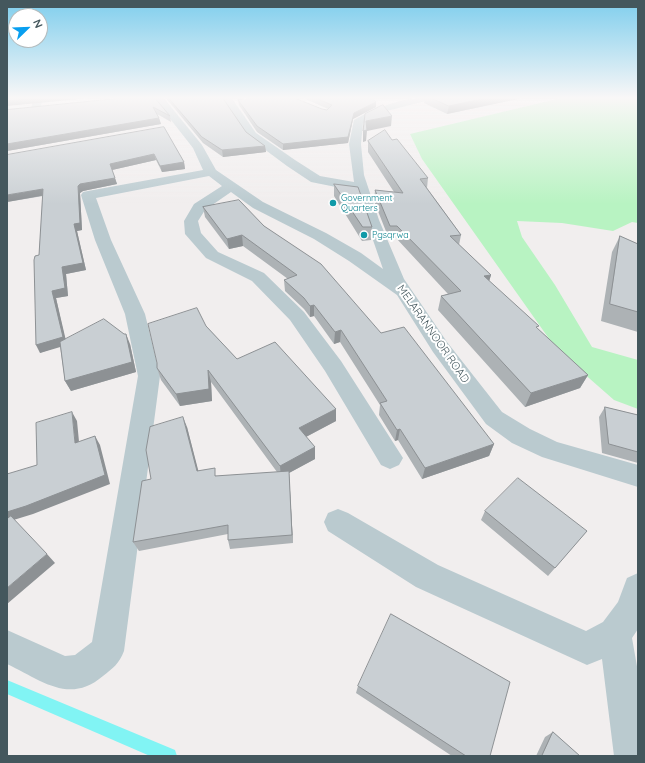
<!DOCTYPE html>
<style>
body{margin:0}
#map{position:relative;width:645px;height:763px;overflow:hidden;background:#f1eeee;font-family:Quicksand,sans-serif}
canvas{display:block}
.frame{position:absolute;inset:0;border:8px solid #44575d;pointer-events:none}
.north{position:absolute;left:8px;top:8px;width:40px;height:40px;box-sizing:border-box;background:#fff;border:1px solid #b4bcbe;border-radius:50%;rotate:67deg;font-size:11px;font-weight:700;line-height:16px;text-align:center;color:#44575d}
.north::after{content:'';display:block;margin:auto;width:14px;height:18px;background:#089ff0;clip-path:polygon(50% 0,100% 100%,50% 72%,0 100%)}
</style>
<div id="map">
<canvas width="645" height="763"></canvas>
<div class="frame"></div>
<div class="north">N</div>
</div>
<script>
const g = document.querySelector('canvas').getContext('2d');
g.lineJoin = 'round';
function paint(path, color) { g.fillStyle = color; g.fill(path, 'evenodd'); }
function trace(path, color, width, dash) { g.strokeStyle = color; g.lineWidth = width; g.lineCap = dash ? 'butt' : 'round'; g.setLineDash(dash || []); g.stroke(path); }
function drawText(font, color, halo, rows, align = 'center') {
  g.font = font + ' Quicksand,sans-serif'; g.lineWidth = 4; g.setLineDash([]); g.textBaseline = 'middle'; g.strokeStyle = halo; g.fillStyle = color; for (const [text, x, y, turn = 0] of rows) {
    g.save(); g.translate(x, y); g.rotate((+turn || 0) * Math.PI / 180); g.textAlign = isNaN(turn) ? turn : align; if (halo) g.strokeText(text, 0, 0); g.fillText(text, 0, 0); g.restore();
  }
}
paint(new Path2D(`
 M565,97H638V223L632,222L613,231L562,223L517,221L522,237L555,285L592,347L638,360V409L614,400L557,350L422,159L410,134Z`), '#b8f3c2');
paint(new Path2D(`
 M7,680L175,750L177,756H150L7,694Z`), '#81f4f4');
paint(new Path2D(`
 M33,97H43L40,111H32L31,109Z
 M153,97H163L202,145L216,170L263,202L326,233L361,253L383,269L356,191L311,182L287,166L248,137L221,97H231L256,133L295,160L320,176L354,182L349,144L354,120C379,105 406,97 435,97L433,99L387,111L363,123L361,144L364,175L379,220L404,279L447,342L502,412L530,429L557,442L638,465V487L542,457L512,443L486,424L433,352L397,295L349,261L314,239L253,208L231,192L205,210L198,221L201,233L218,252L264,273L304,312L341,361L403,458L399,465L390,469L381,465L325,371L290,320L252,281L206,258L185,234L184,221L194,204L222,186L209,176L96,198L111,240L145,314L160,376L124,651C119,664 113,668 103,676C69,705 41,680 7,664V630L65,656L75,655L92,642L138,376L125,314L95,240L81,195L83,192L88,191L203,170L193,148Z
 M338,509L348,513L438,565L586,631L603,622L618,602L627,578L638,573V629L632,638L638,672V756H614L602,659L587,665L416,587L328,531L324,522L328,513Z`), '#bacacf');
paint(new Path2D(`
 M154,97L170,116L171,122L157,114L159,118L161,124L7,151V110Z
 M165,97H222L246,132L265,146L266,152L223,157L203,143Z
 M301,97H372L376,102V107L353,119L348,143L283,150L257,132L239,105L238,100L327,110L328,109Z
 M425,97H527L447,114L424,103Z
 M164,127L184,162L185,169L162,172L156,160L112,170L117,184L83,191L80,193L82,230L77,231L86,270L66,274L68,296L56,298L65,339L130,344L136,372L71,391L65,381L60,346L40,353L39,255L43,196L7,202Z
 M392,140L428,178L427,188L461,235L459,245L491,275L489,281L538,329L588,375L580,388L525,407L438,310L441,296L448,294L396,238L389,239L374,201L375,190L394,192L368,152V141Z
 M334,184L372,227L371,240L362,241L334,196Z
 M203,207L264,226L381,333L494,444L489,456L422,479L398,440L395,441L379,415L380,405L340,342L334,344L314,316L310,317L304,309L285,291L284,280L288,279L243,246L229,249L205,217Z
 M620,236L638,244V332L601,321L612,252Z
 M206,326L237,359L336,409V421L306,437L315,447V459L289,473L293,543L230,549L228,540V534L139,551L133,542L151,479L187,427L198,471L217,476L277,472L211,382L212,401L180,406L161,380L157,368Z
 M605,407L638,415V463L602,453L599,417Z
 M485,511L587,531L548,576L481,520Z
 M358,686L490,756H452L356,693Z
 M553,732L580,756H536L545,737Z`), '#adb2b5');
paint(new Path2D(`
 M47,97H100L7,106V101Z
 M491,97H527L447,114L449,106Z
 M376,102V107L353,119L348,143L283,150V144L354,113Z
 M392,116L391,126L367,131L366,141L363,142V131L366,121Z
 M159,118L161,124L7,151V144Z
 M265,146L266,152L223,157L222,150Z
 M154,154L156,160L112,170L110,164Z
 M184,162L185,169L162,172L160,166Z
 M115,178L117,184L83,191L80,193L82,230L77,231L86,270L66,274L68,296L56,298L67,345L40,353L36,345L52,291L62,267L74,224L78,186L80,184Z
 M43,189L46,195L7,202V195Z
 M242,235L243,246L229,249L227,239Z
 M491,275L487,288L484,276Z
 M314,305V316L310,317V306Z
 M341,330L340,342L334,344L335,332Z
 M126,334L130,344L136,372L71,391L65,381Z
 M208,370L211,382L212,401L180,406L176,394Z
 M588,375L580,388L525,407L531,393Z
 M336,409V421L300,440L299,428Z
 M72,412L77,421L80,452L75,443Z
 M183,417L187,427L201,481L197,471Z
 M400,429L398,440L395,441L397,430Z
 M95,436L100,445L110,484L33,514L7,522V512Z
 M494,444L489,456L422,479L425,468Z
 M315,447V459L289,473L293,543L292,535L281,478L280,466Z
 M47,554L55,563L7,604V588Z`), '#8d9194');
const building = new Path2D(`
 M7,97H47L7,101Z
 M132,97H154L170,116L153,107L159,118L7,144V110Z
 M168,97H222L246,132L265,146L222,150L202,137Z
 M264,97H292L322,109L327,110L332,105L313,97H372L376,102L354,113L348,137L283,144L257,126L238,100Z
 M429,97H491L449,106Z
 M383,105L392,116L366,121L367,130L363,131L365,114Z
 M164,127L184,162L160,166L154,154L110,164L115,178L80,184L78,186L80,223L74,224L83,263L62,267L65,288L52,291L63,337L36,345L34,260L35,256L39,255L43,189L7,195V155Z
 M385,130L392,140L397,139L428,178L420,179L461,235L450,236L491,275L484,276L539,326L536,327L588,375L531,393L441,296L461,291L397,226H390L375,190L403,193L368,141Z
 M334,184L358,187L372,227H363Z
 M239,200L264,226L321,264L381,333L404,327L494,444L425,468L400,429L397,430L380,403L387,401L341,330L335,332L314,305L310,306L304,298L284,280L297,275L242,235L227,239L203,207Z
 M620,236L638,244V312L610,304Z
 M197,308L206,326L237,359L275,342L336,409L299,428L315,447L280,466L208,370L209,389L176,394L157,368V363L148,324Z
 M104,319L124,334H126L132,362L65,381L60,342Z
 M605,407L638,415V452L609,444Z
 M72,412L75,443L95,436L105,475L26,506L7,512V474L37,465L36,423Z
 M183,417L197,471L215,468V476L289,471L292,535L228,540V525L133,542L142,481L151,479L146,450L150,427Z
 M518,478L587,531L555,568L485,511Z
 M11,516L47,554L7,588V519Z
 M391,614L510,682L490,756H466L358,686Z
 M553,732L580,756H542Z`);
paint(building, '#c9cfd3');
trace(building, '#8d9194', 1);
const sky = g.createLinearGradient(0, 0, 0, 204);
sky.addColorStop(0, '#7fceed');
sky.addColorStop(0.48, '#f9f7f7');
sky.addColorStop(1, '#f9f7f700');
g.fillStyle = sky;
g.fillRect(0, 0, 645, 204);
for (const [x, y, r, color] of [
 [333,203,4,"#0f9aa8"],
 [364,235,4,"#0f9aa8"]
]) { const dot = new Path2D(); dot.arc(x, y, r, 0, 2 * Math.PI); g.fillStyle = color; g.fill(dot); trace(dot, '#fff', 1.5); }
drawText('9px', '#0d838f', '#fff', [
 ["Government",341,198],
 ["Quarters",341,208],
 ["Pgsqrwa",372,235]
], 'left');
drawText('11px', '#44575d', '#fff', [
 ["MELARANNOOR ROAD",433,334,55]
]);
</script>
